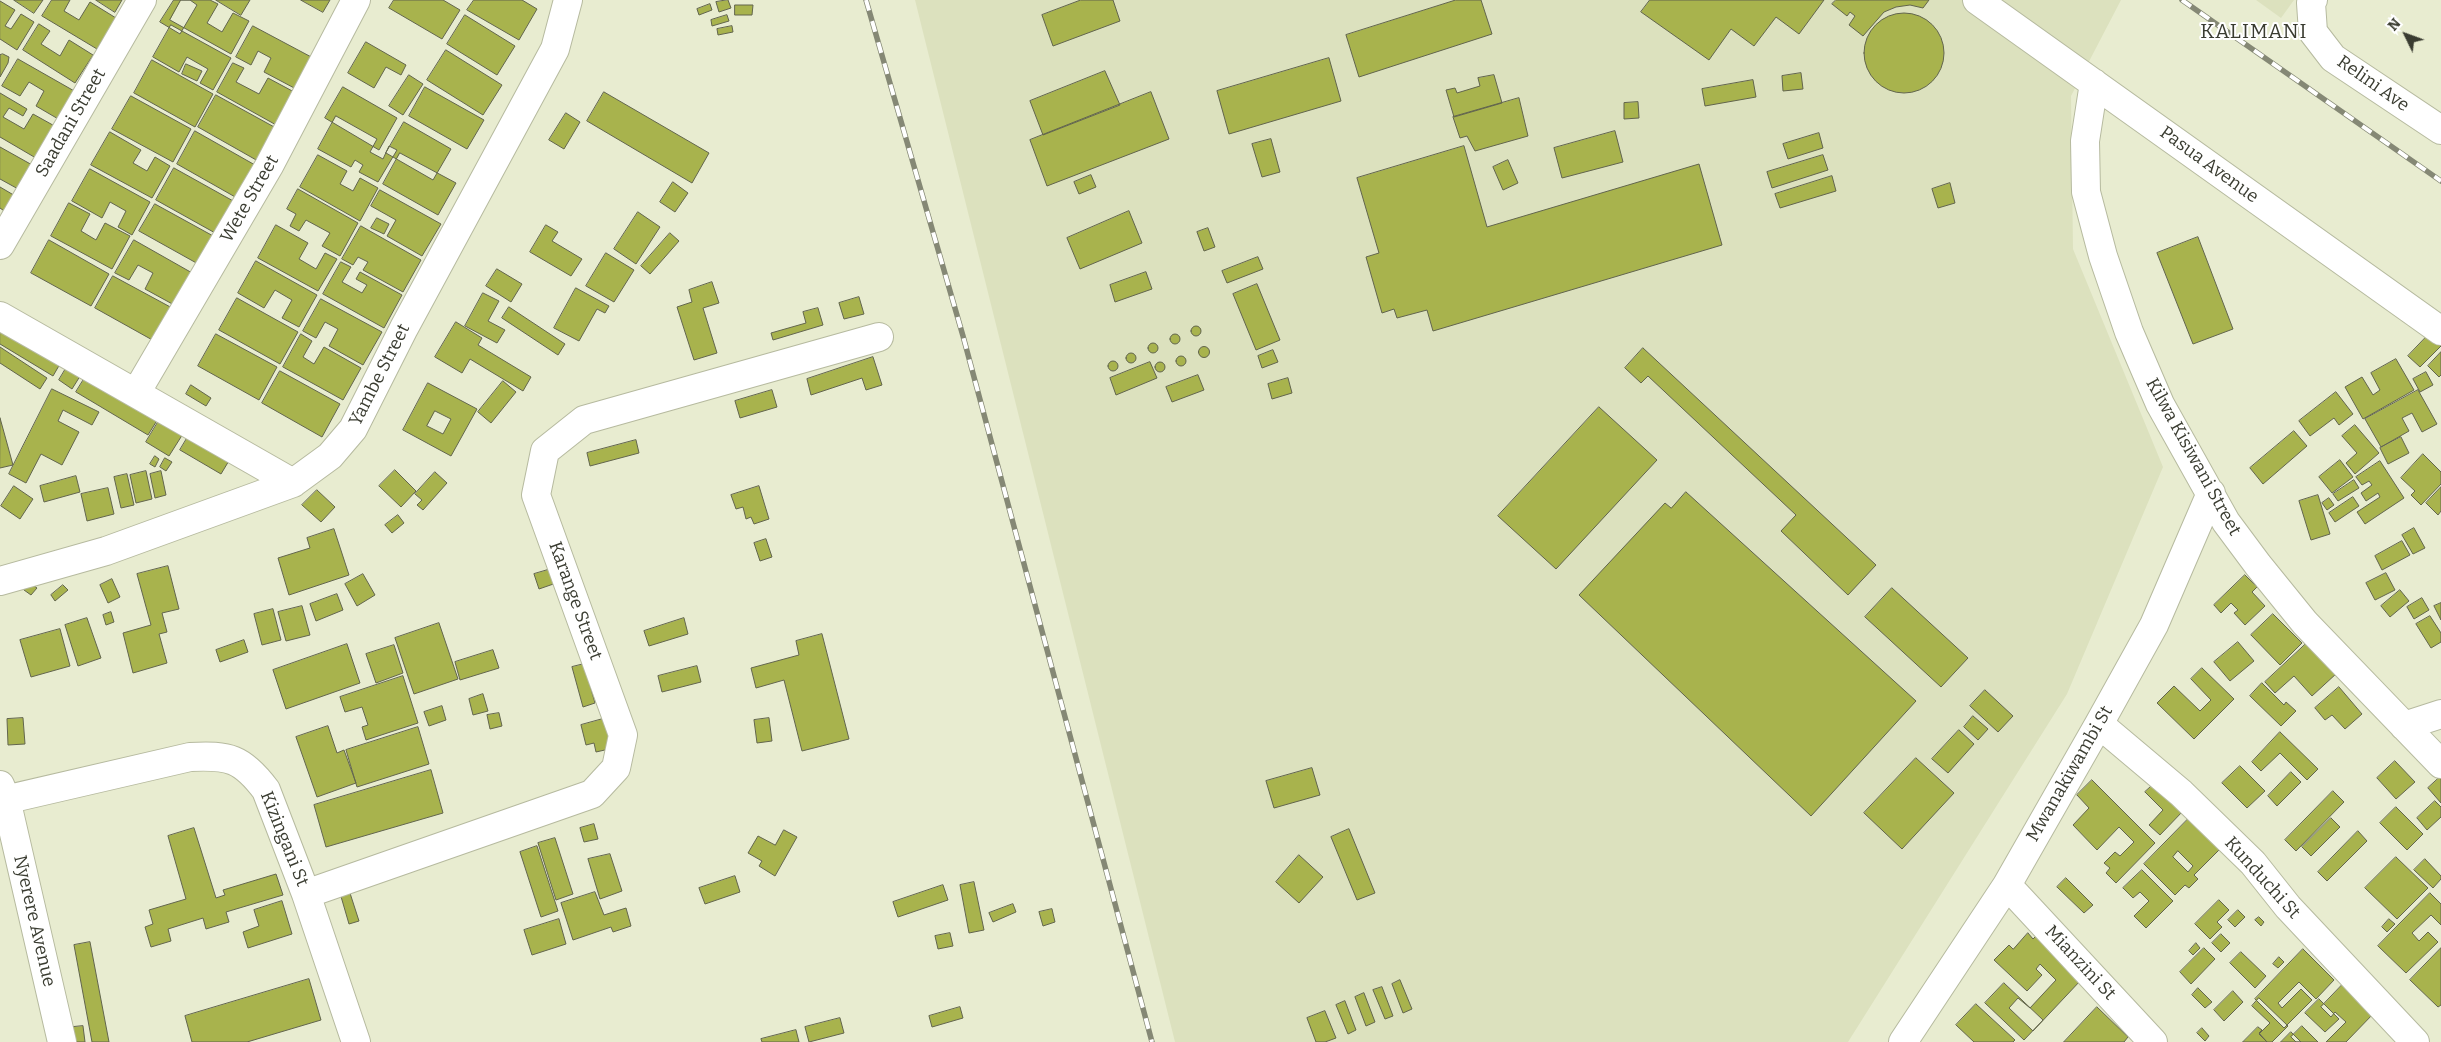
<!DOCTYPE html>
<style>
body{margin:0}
#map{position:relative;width:2441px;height:1042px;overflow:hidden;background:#e8ecd0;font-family:Bitter,serif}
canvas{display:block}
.north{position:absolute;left:2381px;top:10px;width:50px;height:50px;-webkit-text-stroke:4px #fff;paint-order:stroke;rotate:312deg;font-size:14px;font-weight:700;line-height:20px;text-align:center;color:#3a3c31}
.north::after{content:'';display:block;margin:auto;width:18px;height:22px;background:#3a3c31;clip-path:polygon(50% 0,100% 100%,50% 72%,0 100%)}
</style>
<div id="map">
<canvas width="2441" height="1042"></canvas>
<div class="north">N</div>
</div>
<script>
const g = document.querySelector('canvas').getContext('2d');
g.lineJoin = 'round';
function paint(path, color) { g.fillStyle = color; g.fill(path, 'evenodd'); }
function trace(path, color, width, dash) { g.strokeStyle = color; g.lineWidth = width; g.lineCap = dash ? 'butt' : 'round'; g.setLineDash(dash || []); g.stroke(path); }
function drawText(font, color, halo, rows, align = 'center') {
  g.font = font + ' Bitter,serif'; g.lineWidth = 4; g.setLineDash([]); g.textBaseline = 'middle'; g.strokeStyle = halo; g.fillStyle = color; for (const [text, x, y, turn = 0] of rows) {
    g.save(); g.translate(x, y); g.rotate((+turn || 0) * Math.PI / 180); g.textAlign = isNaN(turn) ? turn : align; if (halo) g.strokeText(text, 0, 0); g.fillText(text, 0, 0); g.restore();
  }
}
paint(new Path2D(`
 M915,0H2121L2071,96L2073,249L2163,467L2067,694L1848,1042H1175Z
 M2256,0H2294L2281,18Z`), '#dce1be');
const building = new Path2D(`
 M14,0H43L34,13Z
 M52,0H70L64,11L79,20L90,2L116,18L97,49L42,16Z
 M96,0H122L115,12Z
 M174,0H190L197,5L180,34L160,22Z
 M181,0H210L218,4L207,23L222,32L233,13L249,21L231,54L170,20Z
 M216,0H250L241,15Z
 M301,0H330L323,12Z
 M394,0H443L460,10L442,39L389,8Z
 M474,0H522L537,9L519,40L467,10Z
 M728,0L731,8L719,12L716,2Z
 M1081,0H1113L1120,21L1053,46L1042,15Z
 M1456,0H1481L1492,34L1359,77L1346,35Z
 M1650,0H1824L1799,34L1776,17L1754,46L1731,29L1709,60L1641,12Z
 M1836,0H1929L1923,8L1910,5L1896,7L1884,12L1863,36L1849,25L1855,16L1850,12L1847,16L1832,4Z
 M0,1L15,10L5,26L11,29L21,14L34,22L17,50L0,39Z
 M710,4L712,10L699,15L697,9Z
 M735,5H753L752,15H735Z
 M1864 53a40 40 0 1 1 80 0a40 40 0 1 1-80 0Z
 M465,15L515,46L497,75L447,44Z
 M727,15L729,21L712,26L711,20Z
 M39,24L50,31L41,44L60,56L69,40L93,55L75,83L23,50Z
 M171,25L231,58L213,90L200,83L208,69L187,57L179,72L153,57Z
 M253,26L315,59L298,90L264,72L271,58L258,51L251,65L236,57Z
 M732,26L733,32L718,35L717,29Z
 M366,42L406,65L401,75L386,67L374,88L348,73Z
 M446,50L502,85L483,115L427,80Z
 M3,54L9,57L8,63L0,77V55Z
 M1329,58L1341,101L1229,134L1217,91Z
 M18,59L76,92L60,120L36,106L44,91L29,82L20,96L2,86Z
 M152,60L213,94L195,127L134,93Z
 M233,63L244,68L236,82L259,94L268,78L296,93L278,126L217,92Z
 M186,64L202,71L197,81L182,74Z
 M1105,71L1120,105L1043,135L1030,101Z
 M1801,73L1803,89L1783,91L1782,76Z
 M409,75L423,84L403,115L389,106Z
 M1494,75L1502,103L1454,117L1446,90L1455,88L1457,93L1480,86L1478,78Z
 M1753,80L1756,97L1705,106L1702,89Z
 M343,87L397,118L379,150L325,118Z
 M425,87L484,120L467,149L409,116Z
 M604,92L709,153L692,183L587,121Z
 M1151,92L1169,139L1047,186L1030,140Z
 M0,93L27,109L23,116L9,108L3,117L24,129L33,114L60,129L41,161L0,137Z
 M216,95L276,128L258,161L198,127Z
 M131,96L191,129L173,162L112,129Z
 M1519,98L1528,136L1475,151L1467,136L1460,138L1453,117Z
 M1638,102L1639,118L1624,119V103Z
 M566,113L580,122L564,149L549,140Z
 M336,116L377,139L370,152L383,159L389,146L397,150L378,182L359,172L363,165L355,160L351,167L318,149Z
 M404,122L451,149L433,180L386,153Z
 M195,131L255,165L237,198L177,164Z
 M1615,131L1623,162L1562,178L1554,148Z
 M110,132L141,150L133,163L147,171L155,157L170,166L152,198L91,165Z
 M1819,133L1823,148L1788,159L1783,144Z
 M1271,139L1280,172L1262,177L1252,144Z
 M1464,146L1487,227L1699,164L1722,245L1433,331L1427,310L1397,318L1394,309L1382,313L1366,257L1379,253L1357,178Z
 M0,147L34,166L20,190L0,179Z
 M400,153L456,183L438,215L383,184Z
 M318,155L347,171L340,184L353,191L360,178L378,188L360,221L300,187Z
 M1823,155L1828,170L1772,188L1767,172Z
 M1508,160L1518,183L1503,190L1493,167Z
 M174,168L235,202L217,234L156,200Z
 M90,169L150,202L132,235L118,227L126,211L110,202L102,218L72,201Z
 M1091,175L1096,187L1079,194L1074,182Z
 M1832,176L1836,191L1780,208L1775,194Z
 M673,182L688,193L675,212L660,202Z
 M1950,183L1955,203L1938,208L1932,189Z
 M0,187L17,197L7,213L0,208Z
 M298,189L358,223L340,256L322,246L330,233L306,220L299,231L290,226L296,214L287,209Z
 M380,190L441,224L422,256L387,236L396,220L371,206Z
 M69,203L90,214L81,231L96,240L105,223L130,236L112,269L51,236Z
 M155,204L215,237L200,265L139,231Z
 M1129,211L1142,243L1080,269L1067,238Z
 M638,212L660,227L636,264L614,249Z
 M377,218L389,224L384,234L371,228Z
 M276,225L308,243L299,259L316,269L325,253L337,259L318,291L258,258Z
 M546,225L558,232L552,241L582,259L571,276L530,252Z
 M361,226L421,260L403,292L363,270L368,262L358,257L353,265L342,259Z
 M1208,228L1215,247L1204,251L1197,232Z
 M670,233L679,241L650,274L641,266Z
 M2198,237L2233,329L2193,344L2157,253Z
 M49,240L109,274L91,306L31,273Z
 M134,240L194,274L176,306L145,289L153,273L138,265L129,280L115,273Z
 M606,253L634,270L614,302L586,286Z
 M1258,257L1263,269L1227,283L1222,271Z
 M256,261L317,295L299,327L282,318L292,300L275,290L264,308L238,293Z
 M341,262L351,267L342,282L362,293L367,285L356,279L360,272L402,295L384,328L323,294Z
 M497,269L522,284L511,302L486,286Z
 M1146,272L1152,289L1115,302L1110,285Z
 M113,276L174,309L156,342L95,308Z
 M712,282L719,303L703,308L717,353L694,360L677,307L692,302L689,290Z
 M1257,284L1280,340L1256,350L1233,294Z
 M576,288L609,306L605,313L597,309L579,341L554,328Z
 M483,293L499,301L488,321L505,330L497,343L465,326Z
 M859,297L864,314L844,319L839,303Z
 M237,298L298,332L280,364L219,330Z
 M321,299L382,332L363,365L329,346L338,329L325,322L316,338L303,331Z
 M509,307L565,344L558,355L502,318Z
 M818,308L823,325L773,340L771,333L806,323L803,312Z
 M0,318L64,357L53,376L0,344Z
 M456,322L482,338L478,345L531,377L523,391L470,359L462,373L435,357Z
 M1191 331a5 5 0 1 1 10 0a5 5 0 1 1-10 0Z
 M2431,332L2441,341V346L2420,367L2408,356Z
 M1170 339a5 5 0 1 1 10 0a5 5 0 1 1-10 0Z
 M216,334L277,367L259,400L198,366Z
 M301,334L312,341L303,357L314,364L324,347L361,368L343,400L283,367Z
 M1148 348a5 5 0 1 1 10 0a5 5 0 1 1-10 0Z
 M1198.5 352a5.5 5.5 0 1 1 11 0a5.5 5.5 0 1 1-11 0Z
 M0,347L47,378L40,389L0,363Z
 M1643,348L1876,565L1848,595L1781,531L1796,515L1648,376L1641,383L1625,368Z
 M1273,350L1278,362L1262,368L1258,356Z
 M2441,352V375L2439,377L2428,366Z
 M1126 358a5 5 0 1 1 10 0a5 5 0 1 1-10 0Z
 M1176 361a5 5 0 1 1 10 0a5 5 0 1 1-10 0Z
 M873,357L882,385L866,390L862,378L811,395L807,379Z
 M2396,359L2414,390L2363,419L2345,387L2362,377L2373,395L2380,390L2371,373Z
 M1108 366a5 5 0 1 1 10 0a5 5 0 1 1-10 0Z
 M1155 367a5 5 0 1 1 10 0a5 5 0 1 1-10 0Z
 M1150,362L1157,378L1116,395L1110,378Z
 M68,365L82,373L72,389L59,380Z
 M89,371L161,414L148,435L76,392Z
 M280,371L340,404L322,437L262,403Z
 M2426,372L2433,385L2420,392L2413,379Z
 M1198,375L1204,390L1172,402L1166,387Z
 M1288,378L1292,393L1272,399L1268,384Z
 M503,381L516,392L491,423L478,412Z
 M428,383L477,409L451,456L403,430ZM435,411L451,419L443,434L427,426Z
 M191,385L211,398L206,406L186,394Z
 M52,389L99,412L92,425L63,410L58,421L79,432L62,465L41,454L26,483L9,474Z
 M772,390L777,407L740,418L735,401Z
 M2418,390L2437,424L2422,432L2412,413L2402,418L2409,431L2381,447L2365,419Z
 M2336,392L2353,414L2339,425L2334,418L2310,436L2299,421Z
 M1599,407L1657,460L1556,569L1498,516Z
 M163,414L186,429L169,456L146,442Z
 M0,418L13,465L0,468Z
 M2355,425L2379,453L2355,474L2346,463L2357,453L2342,436Z
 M192,430L233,454L221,474L180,450Z
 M2294,431L2307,446L2263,484L2250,468Z
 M2401,437L2409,453L2388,464L2380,448Z
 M636,440L639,453L590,466L587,453Z
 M2423,454L2441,472V484L2421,505L2411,495L2415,491L2401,478Z
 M155,456L159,459L155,467L150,464Z
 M165,458L172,462L166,471L160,467Z
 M2340,460L2353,477L2332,493L2319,477Z
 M2380,461L2404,498L2365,524L2357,512L2380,497L2378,493L2366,501L2361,493L2372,485L2369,481L2362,485L2356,477Z
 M395,470L416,491L401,507L379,486Z
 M146,471L152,499L136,503L130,475Z
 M161,471L166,495L155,498L150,474Z
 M435,472L447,483L423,510L417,505L422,500L415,494Z
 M127,474L134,505L121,508L114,477Z
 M76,476L80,492L44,502L40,486Z
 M2354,480L2359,488L2338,501L2333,494Z
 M14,486L33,499L20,519L1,506Z
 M759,486L769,519L754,524L751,517L746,519L743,507L736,509L731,495Z
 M2441,487V511L2438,515L2426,503Z
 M108,488L114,514L87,521L81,494Z
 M317,490L335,507L321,522L302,505Z
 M1686,492L1916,701L1811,816L1579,595L1665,503L1671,508Z
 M2318,495L2330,534L2311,540L2299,501Z
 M2353,497L2359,506L2335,522L2329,513Z
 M2329,498L2334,505L2327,510L2322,503Z
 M398,515L404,523L392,533L385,525Z
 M2414,528L2425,548L2413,554L2402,535Z
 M334,529L349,575L289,595L278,558L310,548L307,538Z
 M766,539L772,557L760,561L754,543Z
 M2402,541L2410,555L2382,570L2375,556Z
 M168,566L179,609L162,613L167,632L159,634L167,663L133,673L123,633L151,625L137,574Z
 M558,567L562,581L539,589L534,574Z
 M2386,573L2395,590L2375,600L2366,583Z
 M363,574L375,595L357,606L345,584Z
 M2245,575L2257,587L2252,592L2265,606L2245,625L2234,613L2238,610L2231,603L2221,613L2214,605Z
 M112,579L120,597L108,603L100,585Z
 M30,583L37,588L31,595L24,590Z
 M63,585L68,590L55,601L51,595Z
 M1892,588L1968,658L1941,687L1865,617Z
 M2400,590L2409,601L2390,617L2381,606Z
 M337,594L343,610L316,621L310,604Z
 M2422,598L2429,610L2414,619L2407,607Z
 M2441,603V620L2434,606Z
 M302,606L310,635L286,641L278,612Z
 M273,609L281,640L262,645L254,614Z
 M111,612L114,622L106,625L103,615Z
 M2273,614L2302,643L2280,665L2251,635Z
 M2430,616L2441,633V642L2431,648L2416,624Z
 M87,618L101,658L78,666L65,625Z
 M684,618L688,634L649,646L644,631Z
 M439,623L458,679L414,694L395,638Z
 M60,629L70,666L31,677L20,640Z
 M822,634L849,739L802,751L784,680L756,688L751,668L799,655L796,641Z
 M244,640L248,652L220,662L216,650Z
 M2238,642L2254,661L2230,681L2214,662Z
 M2308,642L2337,673L2312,696L2294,676L2275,693L2265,682Z
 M347,644L360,683L286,709L273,670Z
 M394,645L403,673L376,683L366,654Z
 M493,650L499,668L460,680L455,662Z
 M584,664L595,703L583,707L572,667Z
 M697,666L701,682L662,692L658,676Z
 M2202,668L2234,699L2194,739L2157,703L2174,686L2200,711L2211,700L2191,679Z
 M403,676L418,723L366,740L362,727L368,725L362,707L345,712L340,697Z
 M2262,683L2284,705L2286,702L2296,711L2281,726L2250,696Z
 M2339,687L2362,714L2345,729L2332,715L2325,720L2315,708Z
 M1985,690L2013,716L1998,732L1970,706Z
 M483,694L488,711L473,715L469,699Z
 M442,706L446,720L429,726L424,712Z
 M499,713L502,726L490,729L487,715Z
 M1973,716L1988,729L1978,740L1964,727Z
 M610,717L618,747L596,752L594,743L586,745L581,725Z
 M23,718L25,744L8,745L7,719Z
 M769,718L772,741L757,743L754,720Z
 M328,726L337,753L344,750L356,783L317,797L296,737Z
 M418,727L429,764L357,787L346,750Z
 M1959,730L1974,744L1948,773L1932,759Z
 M2280,732L2318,769L2307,780L2280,753L2261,771L2252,762Z
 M1916,758L1954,793L1902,849L1864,813Z
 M2395,761L2415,782L2396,799L2377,778Z
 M2240,766L2265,791L2247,808L2222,783Z
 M1312,768L1320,795L1274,808L1266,781Z
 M431,770L443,813L326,847L314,805Z
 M2291,772L2301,782L2277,806L2268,796Z
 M2441,776V803L2428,788Z
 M2092,780L2155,843L2116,883L2106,873L2110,868L2104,863L2115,852L2120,856L2134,842L2119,827L2097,850L2073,825L2089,808L2077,795Z
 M2155,783L2183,811L2160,835L2149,825L2163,810L2145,792Z
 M2333,791L2344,802L2296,851L2285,840Z
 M2435,801L2441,807V817L2427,830L2417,818Z
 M2396,807L2423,834L2407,850L2380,823Z
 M2193,814L2224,845L2194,875L2198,879L2189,888L2185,885L2175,895L2144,864ZM2178,851L2193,866L2188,872L2173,857Z
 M2331,818L2340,827L2311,856L2302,847Z
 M594,824L598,839L584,842L580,828Z
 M194,828L216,898L225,895L223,890L276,874L283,895L226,912L229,922L206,929L203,918L168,929L171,941L151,947L145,927L153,924L149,910L186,899L168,836Z
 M1349,829L1375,893L1357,900L1331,837Z
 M784,830L797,837L775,876L759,866L762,861L748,853L758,836L775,845Z
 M2358,831L2367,841L2327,881L2318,872Z
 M555,838L573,894L556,900L538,843Z
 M537,846L558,911L541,917L520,852Z
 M610,854L622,891L600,899L588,859Z
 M1299,855L1323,877L1299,903L1276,882Z
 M2396,857L2428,888L2397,919L2365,888Z
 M2425,859L2441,876V879L2433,888L2414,870Z
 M2142,870L2173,901L2146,928L2134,916L2149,901L2140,892L2133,898L2123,888Z
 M735,876L740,892L705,904L699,888Z
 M2066,878L2093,905L2084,913L2057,887Z
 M974,882L984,930L969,933L960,885Z
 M943,885L948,900L898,917L893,902Z
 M349,890L359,921L349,924L340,893Z
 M595,892L604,915L626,908L631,926L613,932L611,927L573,940L561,903Z
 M2430,893L2441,904V925L2431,915L2412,933L2419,941L2428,932L2438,942L2406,973L2378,946Z
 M2219,900L2229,910L2217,922L2222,927L2210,939L2195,924Z
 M282,901L292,934L248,948L243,932L259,926L254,910Z
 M1013,904L1016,912L993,922L989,913Z
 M1052,909L1055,922L1043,926L1039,912Z
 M2238,910L2245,917L2235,927L2228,920Z
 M2259,917L2264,922L2261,926L2255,920Z
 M559,919L566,944L532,955L524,930Z
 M2389,919L2395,924L2387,932L2382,927Z
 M950,933L953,946L938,949L935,936Z
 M2028,933L2033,939L2039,933L2081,980L2033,1031L2009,1008L2018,998L2030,1008L2056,980L2040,964L2036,969L2042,975L2027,991L1994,960L2009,945L2013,949Z
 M2221,934L2230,943L2221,952L2212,943Z
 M90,942L109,1042H92L74,945Z
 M2196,943L2200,948L2193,955L2189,951Z
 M2204,948L2215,959L2191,984L2180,972Z
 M2441,948V1005L2438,1007L2410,980Z
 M2303,949L2334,980L2316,999L2299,982L2278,1003L2282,1008L2301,989L2312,1000L2284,1028L2255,999Z
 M2241,952L2266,976L2255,988L2230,963Z
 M2279,957L2284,962L2278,968L2273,964Z
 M309,979L321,1020L247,1042H192L185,1016Z
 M1400,980L1412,1009L1403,1013L1392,984Z
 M2004,983L2043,1020L2024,1040L1985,1003Z
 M2344,983L2374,1013L2346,1042H2326L2346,1022L2335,1012L2331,1017L2321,1007Z
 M1382,987L1393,1016L1385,1019L1373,990Z
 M2198,988L2212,1002L2205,1008L2192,995Z
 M2233,991L2243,1002L2224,1021L2214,1010Z
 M1364,993L1375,1022L1366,1026L1355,997Z
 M2259,998L2288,1026L2272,1042H2267L2259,1034L2270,1023L2252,1006Z
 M2319,999L2339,1019L2325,1032L2305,1013Z
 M1345,1001L1356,1030L1348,1034L1336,1005Z
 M1976,1004L2015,1040L2013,1042H1974L1956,1025Z
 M960,1007L963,1018L932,1027L929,1016Z
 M2097,1007L2128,1037L2124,1042H2064Z
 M1325,1011L1336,1038L1325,1042H1316L1307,1018Z
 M840,1018L844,1033L809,1042L805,1027Z
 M83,1026L85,1042H75L73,1027Z
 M2302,1026L2318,1042H2296L2291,1037Z
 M2258,1027L2262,1030L2259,1033L2267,1042H2243Z
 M2202,1028L2209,1036L2205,1041L2197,1033Z
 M796,1030L799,1042H762L761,1039Z
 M2291,1032L2301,1042H2281Z`);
paint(building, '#a8b34d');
trace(building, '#62654d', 1);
const minor = new Path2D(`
 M1977,0L2441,331
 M2313,0L2311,3L2313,32L2333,58L2441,130
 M2094,83L2085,141L2086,192L2103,256L2129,332L2160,404L2226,522L2258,565L2305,623L2441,764
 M0,245L142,0
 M0,316L293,483
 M136,393L269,166L356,0
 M0,581L106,551L293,483L330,456L353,429L404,328L555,49L568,0
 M2099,724L2181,793L2253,863L2288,907L2415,1042
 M2404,726L2441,714
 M0,785L6,799L62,1042
 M0,801L190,757C229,755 242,758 266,790L306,894L356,1042
 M2007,885L2153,1042
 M306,894L592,794L616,768L623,735L536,495L545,451L584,420L879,337
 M1903,1042L2007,885L2099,724L2154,625L2211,493`);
trace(minor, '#b6ba9f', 30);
trace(minor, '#fff', 28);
const rail = new Path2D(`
 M866,0L963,336L1152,1042
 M2182,0L2441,181`);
trace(rail, '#858875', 5.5);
trace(rail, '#fff', 4, [11]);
drawText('18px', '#3a3c31', '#fff', [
 ["Relini Ave",2373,84,35],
 ["Saadani Street",71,123,-60],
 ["Pasua Avenue",2209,165,36],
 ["Wete Street",250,199,-60],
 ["Yambe Street",380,375,-63],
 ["Kilwa Kisiwani Street",2193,457,61],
 ["Karange Street",575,601,70],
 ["Mwanakiwambi St",2070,774,-60],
 ["Kizingani St",284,839,68],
 ["Kunduchi St",2262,878,48],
 ["Nyerere Avenue",34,921,77],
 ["Mianzini St",2080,963,47]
]);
g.letterSpacing = '1px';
drawText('20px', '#3a3c31', '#fff', [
 ["KALIMANI",2254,32]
]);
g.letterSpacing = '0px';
</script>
